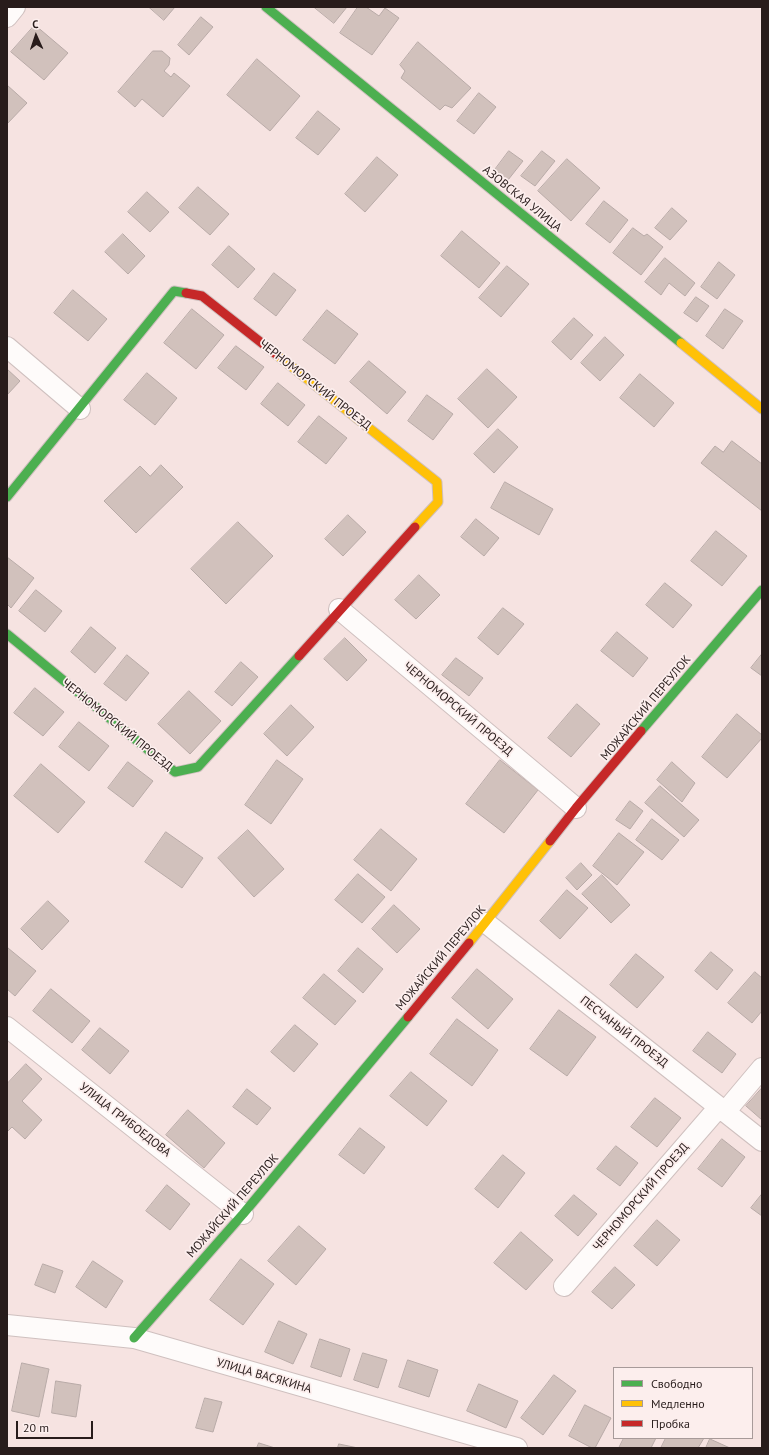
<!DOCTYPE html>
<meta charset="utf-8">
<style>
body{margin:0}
#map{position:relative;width:769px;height:1455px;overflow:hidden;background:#f6e3e1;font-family:"PT Sans",sans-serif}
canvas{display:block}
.frame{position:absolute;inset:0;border:8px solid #281c1b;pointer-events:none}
.legend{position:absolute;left:613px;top:1367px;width:140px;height:72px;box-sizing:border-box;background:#fceeed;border:1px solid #a79a99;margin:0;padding:5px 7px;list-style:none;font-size:12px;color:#281c1b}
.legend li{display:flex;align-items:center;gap:8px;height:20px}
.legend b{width:20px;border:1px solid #a79a99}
.north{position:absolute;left:16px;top:16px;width:40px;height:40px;-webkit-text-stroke:3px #fceeed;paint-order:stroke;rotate:357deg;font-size:11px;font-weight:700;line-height:16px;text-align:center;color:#281c1b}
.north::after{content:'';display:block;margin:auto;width:14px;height:18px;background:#281c1b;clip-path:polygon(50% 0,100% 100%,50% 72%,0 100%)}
.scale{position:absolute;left:16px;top:1421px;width:77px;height:18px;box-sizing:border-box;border:2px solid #281c1b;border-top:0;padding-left:5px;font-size:12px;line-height:14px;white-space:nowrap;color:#281c1b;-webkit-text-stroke:3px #fceeed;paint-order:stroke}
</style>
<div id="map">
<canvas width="769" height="1455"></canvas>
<div class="frame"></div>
<ul class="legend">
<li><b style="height:5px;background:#4caf50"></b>Свободно</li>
<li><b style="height:5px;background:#ffc107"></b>Медленно</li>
<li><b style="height:5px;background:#c62828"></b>Пробка</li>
</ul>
<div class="north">С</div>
<div class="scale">20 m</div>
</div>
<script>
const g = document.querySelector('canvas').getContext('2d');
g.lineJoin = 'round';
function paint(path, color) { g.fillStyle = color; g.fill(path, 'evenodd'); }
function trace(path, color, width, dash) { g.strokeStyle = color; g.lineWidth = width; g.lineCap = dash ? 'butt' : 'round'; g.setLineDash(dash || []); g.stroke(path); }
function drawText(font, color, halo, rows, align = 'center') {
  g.font = font + ' "PT Sans",sans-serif'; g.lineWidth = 3.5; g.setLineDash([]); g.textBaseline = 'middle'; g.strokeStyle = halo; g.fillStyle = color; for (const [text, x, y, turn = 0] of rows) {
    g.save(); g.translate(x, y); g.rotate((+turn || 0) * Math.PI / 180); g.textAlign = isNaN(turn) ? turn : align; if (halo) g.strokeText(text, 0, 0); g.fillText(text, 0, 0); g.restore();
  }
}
const building = new Path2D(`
 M149,7H175L164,20Z
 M314,7H347L334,23Z
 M358,7H366L379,16L385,8L399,18L372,55L340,33Z
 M201,17L213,27L189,55L178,45Z
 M35,25L68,53L44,80L11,52Z
 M418,42L471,88L452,108L445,105L440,110L401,78L405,71L400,65Z
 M153,51H162L170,58L169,65L164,71L171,77L174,73L190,86L163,117L142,99L135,107L118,92Z
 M257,59L300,96L270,131L227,95Z
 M7,85L27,103L7,124Z
 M479,93L496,107L474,134L457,121Z
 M318,111L340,129L318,155L296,138Z
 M509,151L523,161L508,180L494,171Z
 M542,151L555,161L535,186L521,176Z
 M377,157L398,175L365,212L345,194Z
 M567,159L600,188L571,221L538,191Z
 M198,187L229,214L210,235L179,208Z
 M147,192L169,212L150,232L128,212Z
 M604,201L628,220L610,243L586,224Z
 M672,208L687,221L670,240L655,228Z
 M633,228L644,236L647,234L663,247L641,275L613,253Z
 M462,231L500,263L479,288L441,256Z
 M123,234L145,256L128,274L105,252Z
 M229,246L255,269L238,288L212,265Z
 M665,258L695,283L685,296L669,283L661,295L645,282Z
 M719,262L735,275L717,299L701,287Z
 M507,266L529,284L501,317L479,298Z
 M274,273L296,290L276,316L254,299Z
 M73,290L107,319L88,341L54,313Z
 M696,297L709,306L697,322L684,313Z
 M192,309L224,335L196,369L164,343Z
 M725,309L743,321L723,349L706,336Z
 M327,310L358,334L335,364L303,340Z
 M574,318L593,335L571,360L552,342Z
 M605,337L624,355L600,381L581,363Z
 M236,346L264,367L246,390L218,368Z
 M369,361L406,392L387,414L350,382Z
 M7,369L20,381L7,395Z
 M487,369L517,397L488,428L458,399Z
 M147,373L177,398L155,425L124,400Z
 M640,374L674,403L654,427L620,398Z
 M278,383L305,405L288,426L261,404Z
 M427,395L453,414L433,440L408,421Z
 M319,416L347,438L326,464L298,442Z
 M498,429L518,447L494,473L474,454Z
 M732,441L762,464V511L701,463L715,446L723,452Z
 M161,465L183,487L136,533L104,501L140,466L150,476Z
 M505,482L553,509L539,535L491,508Z
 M348,515L366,532L343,556L325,539Z
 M476,519L499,538L484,556L461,537Z
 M238,522L273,556L226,604L191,569Z
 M716,531L747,556L722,586L691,561Z
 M7,557L34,578L11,608L7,604Z
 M419,575L440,595L416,619L395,600Z
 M665,583L692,605L673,628L646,605Z
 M36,590L62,611L45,632L19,611Z
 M503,608L524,624L498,655L478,638Z
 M91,627L116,648L95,673L71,652Z
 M617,632L648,658L633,677L601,651Z
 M345,638L367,660L347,681L324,659Z
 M762,654V676L751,668Z
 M127,655L149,673L126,701L104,684Z
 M456,658L483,678L469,696L442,675Z
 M241,662L258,677L232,706L215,692Z
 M35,688L64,712L43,736L14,713Z
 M189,691L221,721L190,754L158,724Z
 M577,704L600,724L571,757L548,738Z
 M291,705L314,727L287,756L264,734Z
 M737,714L762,735V738L727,778L702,757Z
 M79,722L109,746L89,771L59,747Z
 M277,760L303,779L271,824L245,805Z
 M500,760L538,790L504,833L466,804Z
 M128,762L153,781L133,807L108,788Z
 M672,762L695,783L682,802L657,780Z
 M41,764L85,802L58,833L14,796Z
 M660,786L699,820L684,837L645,803Z
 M630,801L643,811L630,829L616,820Z
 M652,819L679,840L662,860L636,840Z
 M381,829L417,859L391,891L354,860Z
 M248,830L284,869L254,897L218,858Z
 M166,832L203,858L182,888L145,862Z
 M619,833L644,852L617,885L593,866Z
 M581,863L592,875L577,890L566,878Z
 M358,874L385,897L362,923L335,900Z
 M602,875L630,905L611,923L582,894Z
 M567,890L588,908L560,939L540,921Z
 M48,901L69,921L42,950L21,929Z
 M394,905L420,929L397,953L372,929Z
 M8,948L36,971L15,996L7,989V949Z
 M358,948L383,969L363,993L338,971Z
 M711,952L733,970L717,990L695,971Z
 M636,954L664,977L637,1008L610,985Z
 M477,969L513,999L488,1029L452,998Z
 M755,972L762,978V1011L752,1023L728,1003Z
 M324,974L356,1001L335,1025L303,998Z
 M51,989L90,1021L72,1043L33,1011Z
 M559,1010L596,1037L567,1076L530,1049Z
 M457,1019L498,1050L472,1086L430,1054Z
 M295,1025L318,1044L294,1072L271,1052Z
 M100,1028L129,1051L110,1074L82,1050Z
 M708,1032L736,1054L722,1073L693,1051Z
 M26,1064L42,1079L22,1101L42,1120L25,1139L12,1127L7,1132V1084Z
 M411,1072L447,1101L427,1126L390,1096Z
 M762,1088V1120L746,1106Z
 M247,1089L271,1108L257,1125L233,1107Z
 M655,1098L681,1118L657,1147L631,1127Z
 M188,1110L225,1143L204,1168L166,1135Z
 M360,1128L385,1147L364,1174L339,1155Z
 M722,1139L745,1157L722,1187L698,1169Z
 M616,1146L638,1163L620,1186L597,1169Z
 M503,1155L525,1173L498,1208L475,1189Z
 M167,1185L190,1204L170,1230L146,1211Z
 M762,1194V1216L751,1208Z
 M574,1195L597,1214L578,1236L555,1216Z
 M657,1220L680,1240L657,1266L634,1246Z
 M299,1226L326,1249L296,1285L268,1261Z
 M521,1232L553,1260L526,1290L494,1263Z
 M241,1259L274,1284L243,1325L210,1300Z
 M93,1261L123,1281L106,1308L76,1287Z
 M43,1264L63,1271L55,1293L35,1285Z
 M615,1267L635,1285L612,1309L592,1292Z
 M279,1321L307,1334L293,1364L265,1352Z
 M320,1339L350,1349L341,1377L311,1367Z
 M363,1353L387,1360L378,1388L354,1380Z
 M408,1360L438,1370L429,1397L399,1387Z
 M22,1363L49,1369L39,1417L12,1411Z
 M554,1375L576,1391L543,1435L521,1418Z
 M56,1381L81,1385L76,1417L52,1413Z
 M479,1384L518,1401L506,1428L467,1411Z
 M205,1398L222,1402L213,1432L196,1428Z
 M585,1405L611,1418L595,1448H592L569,1436Z
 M624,1438H656L651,1448H619Z
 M666,1438H704L698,1448H661Z
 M710,1439L730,1448H706Z
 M259,1443L275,1448H257Z
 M339,1444L358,1448H338Z`);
paint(building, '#d1c1bc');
trace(building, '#b8aaa7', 1);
const street = new Path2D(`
 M7,17L15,7
 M7,347L80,409
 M339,609L576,808
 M486,923L762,1141
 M7,1027L243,1214
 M725,1112L762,1068
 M564,1286L719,1107
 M7,1325L134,1338L517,1448`);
const fast = new Path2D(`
 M266,7L681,343
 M7,497L174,291L186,293
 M7,634L175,772L198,767L299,656
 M641,731L762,590
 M134,1338L243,1214L408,1017`);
const slow = new Path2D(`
 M681,343L762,409
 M277,355L437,482L438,502L415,527
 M469,943L550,841`);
const jam = new Path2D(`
 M186,293L202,296L277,355
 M299,656L415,527
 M550,841L576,808L641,731
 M408,1017L469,943`);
trace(street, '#cfc0bf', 22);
trace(fast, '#cfc0bf', 11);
trace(slow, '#cfc0bf', 11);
trace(jam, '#cfc0bf', 11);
trace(street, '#fefbfa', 20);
trace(fast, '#4caf50', 9);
trace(slow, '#ffc107', 9);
trace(jam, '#c62828', 9);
drawText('12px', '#281c1b', '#fceeed', [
 ["АЗОВСКАЯ УЛИЦА",522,199,39],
 ["ЧЕРНОМОРСКИЙ ПРОЕЗД",315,385,38],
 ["МОЖАЙСКИЙ ПЕРЕУЛОК",646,708,-50],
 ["ЧЕРНОМОРСКИЙ ПРОЕЗД",458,709,40],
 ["ЧЕРНОМОРСКИЙ ПРОЕЗД",117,725,39],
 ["МОЖАЙСКИЙ ПЕРЕУЛОК",441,958,-50],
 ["ПЕСЧАНЫЙ ПРОЕЗД",624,1032,38],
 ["УЛИЦА ГРИБОЕДОВА",125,1120,38],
 ["ЧЕРНОМОРСКИЙ ПРОЕЗД",641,1197,-49],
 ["МОЖАЙСКИЙ ПЕРЕУЛОК",233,1206,-49],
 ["УЛИЦА ВАСЯКИНА",264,1376,16]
]);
</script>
